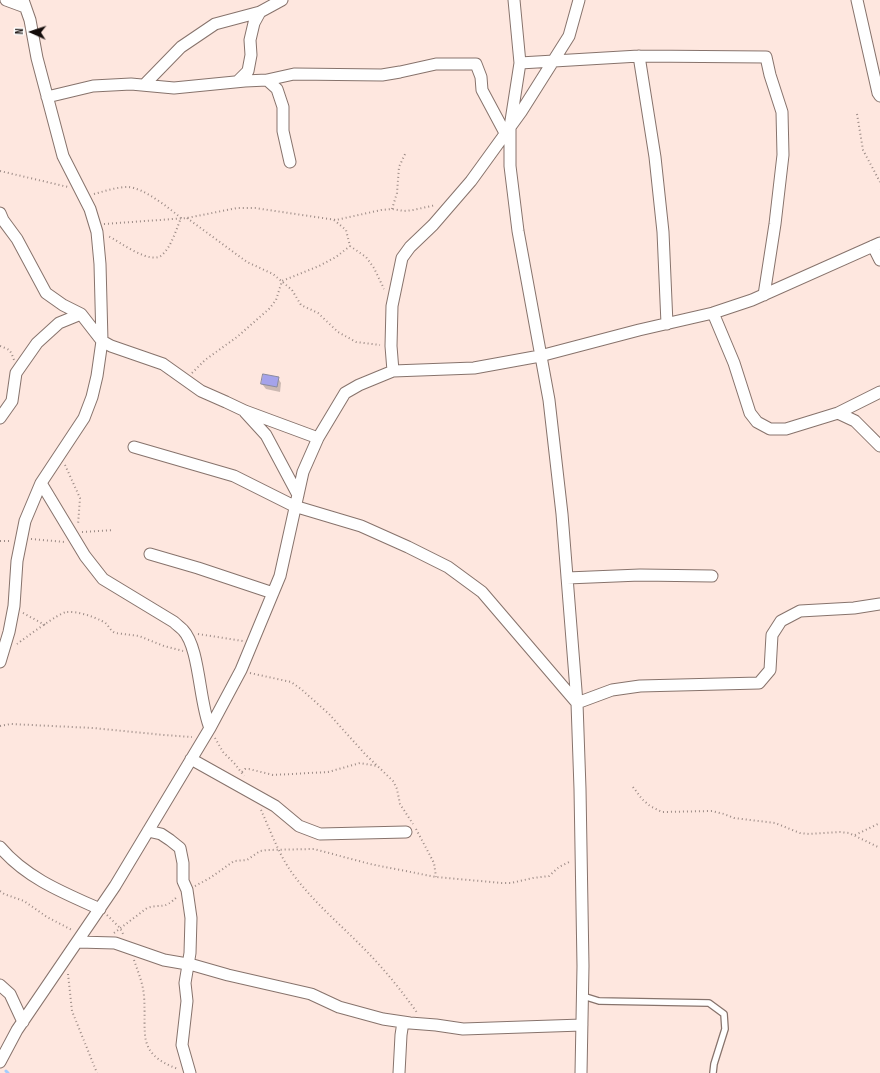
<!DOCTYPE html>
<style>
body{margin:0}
#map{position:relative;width:880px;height:1073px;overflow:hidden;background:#fee7df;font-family:"Sofia Sans Condensed",sans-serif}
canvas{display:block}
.north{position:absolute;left:12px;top:12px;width:40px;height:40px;-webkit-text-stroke:3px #fff;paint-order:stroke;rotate:273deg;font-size:11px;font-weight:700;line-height:16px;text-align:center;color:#130c0a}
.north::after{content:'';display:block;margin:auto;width:14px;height:18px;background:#130c0a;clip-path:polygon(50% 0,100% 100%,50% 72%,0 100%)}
</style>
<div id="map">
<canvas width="880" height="1073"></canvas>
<div class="north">N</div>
</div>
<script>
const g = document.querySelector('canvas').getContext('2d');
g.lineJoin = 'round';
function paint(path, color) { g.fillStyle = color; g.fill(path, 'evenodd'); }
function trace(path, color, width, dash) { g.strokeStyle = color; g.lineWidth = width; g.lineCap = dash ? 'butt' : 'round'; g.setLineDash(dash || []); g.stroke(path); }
paint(new Path2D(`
 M278,378L281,383L280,392L266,389L262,384Z`), '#0003');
trace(new Path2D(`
 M6,1071L8,1073`), '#a4cdfe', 3);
const building = new Path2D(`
 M263,374L279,377L277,387L261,384Z`);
paint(building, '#a5a3eb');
trace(building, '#8b8b9e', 1);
const lane = new Path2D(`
 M583,996L599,1001L709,1003L724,1014L725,1029L714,1064L713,1073`);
const street = new Path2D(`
 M6,0L25,7
 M514,0L520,63L510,127V166L518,231L549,400L562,514L577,703L580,789L583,966L581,1073
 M857,0L878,93L880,96
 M639,56L655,157L663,232L667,324
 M520,63L639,56L766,57L770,75L782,112L783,155L775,224L764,295
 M267,80L277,89L283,107V131L290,162
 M238,81L248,71L251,55L250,40L254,23L260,12L282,0
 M144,85L181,47L215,24L260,12
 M47,97L93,86L131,84L174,88L245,81L267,80L294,74L382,75L400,72L436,64H476L481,77L482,90L505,133
 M0,213L3,220L17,239L46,293L63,305L81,314L102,341L111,346L163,364L201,391L226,402L245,411L318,438
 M873,246L880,260
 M713,313L734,363L750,413L757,422L770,429H786L838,413L855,421L880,446
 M393,371L391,346L392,306L402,258L410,247L433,225L471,181L521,112L569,36L579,0
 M245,412L266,435L298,495
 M838,413L880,392
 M0,418L12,401L16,373L37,343L59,323L81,314
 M134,447L234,476L294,506L361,526L408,547L448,567L482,592L577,703
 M41,483L85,556L103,579L174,622C177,625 180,627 183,630C200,648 199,703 210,728
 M150,554L198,568L273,593
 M567,578L640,575L712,576
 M0,662L9,632L14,606L17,561L25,521L41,483L84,418L92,397L97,376L102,341L100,264L97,232L90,209L63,156L37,58L30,20L23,0
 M577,703L612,690L640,686L759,683L770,670L772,635L781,621L800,611L854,608L880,604
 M191,759L275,806L299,826L320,834L406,832
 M148,831L161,834L170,840L180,848L183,863V881L187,890L191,918L190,953L185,983L187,1001L182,1045L190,1073
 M0,847C26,878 64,893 100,909
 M78,942L115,943L164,960L193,965L228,975L311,994L339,1007L383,1019L410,1023L436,1025L463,1029L582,1025
 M0,985L10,994L23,1022
 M0,1062L17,1030L115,886L210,728L241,670L280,576L303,472L318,438L345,393L359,385L393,371L474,368L540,356L639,330L713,313L752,300L880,243
 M399,1073L401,1035L403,1022`);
trace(lane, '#87736c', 8);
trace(street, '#87736c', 13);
trace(new Path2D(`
 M857,114L863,150L880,182
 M0,171L68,187
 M94,194C105,191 117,187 128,187C144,188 169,208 181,218C176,230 172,245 163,254C152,267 119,241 108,236
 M392,209L397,193L399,167L406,152
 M187,218L247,262L273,274L292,290L301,305L318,313L338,332L356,342L380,345
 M334,220L346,230L350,246L366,257L374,268L384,289
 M104,224L187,218L237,208H255L336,220L381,210L392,209L404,211L413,210L436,205
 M0,346C10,350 10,349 14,360
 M192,373L205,360L237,337L269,309L276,300L282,281L319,266L336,257L350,246
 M65,465L80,498L78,525
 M82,532L113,530
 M31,539L65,542
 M0,541H11
 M23,613L45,625
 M198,634L243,641
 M17,644C25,638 59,613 66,612C77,611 92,616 102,621C108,623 109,630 115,633L139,636L164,646L183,651
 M250,673L291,682L301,689L329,714L365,754L393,781L397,789L400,804L413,824
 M0,726L11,724L93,728L164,735L192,737
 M215,738L223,752L235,764L244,776
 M242,772L245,769H249L273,775L328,772L360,763L377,766
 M633,787L642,799L650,806L662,812L712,811L724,814L734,818L775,823L800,833L809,834L840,832L849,833L880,848
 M261,810C270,830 278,852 290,870C313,903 345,928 372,957C389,975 404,994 418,1014
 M416,829L434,863L436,877
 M855,835L880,823
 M195,886L210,878L234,861L247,860L260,851L267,850L314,849L370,864L436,877L502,883H511L533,878L549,876L559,867L571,861
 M0,891L4,894L24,901L47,917L72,930
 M107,915L120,928L123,934
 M114,933L147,908C162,903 163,911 178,896
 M134,960C138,972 143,983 144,996C147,1034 135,1053 178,1069
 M68,974L72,1011L97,1073`), '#9c8b86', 2, [1, 3]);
trace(lane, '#fff', 5.5);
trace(street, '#fff', 11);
</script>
